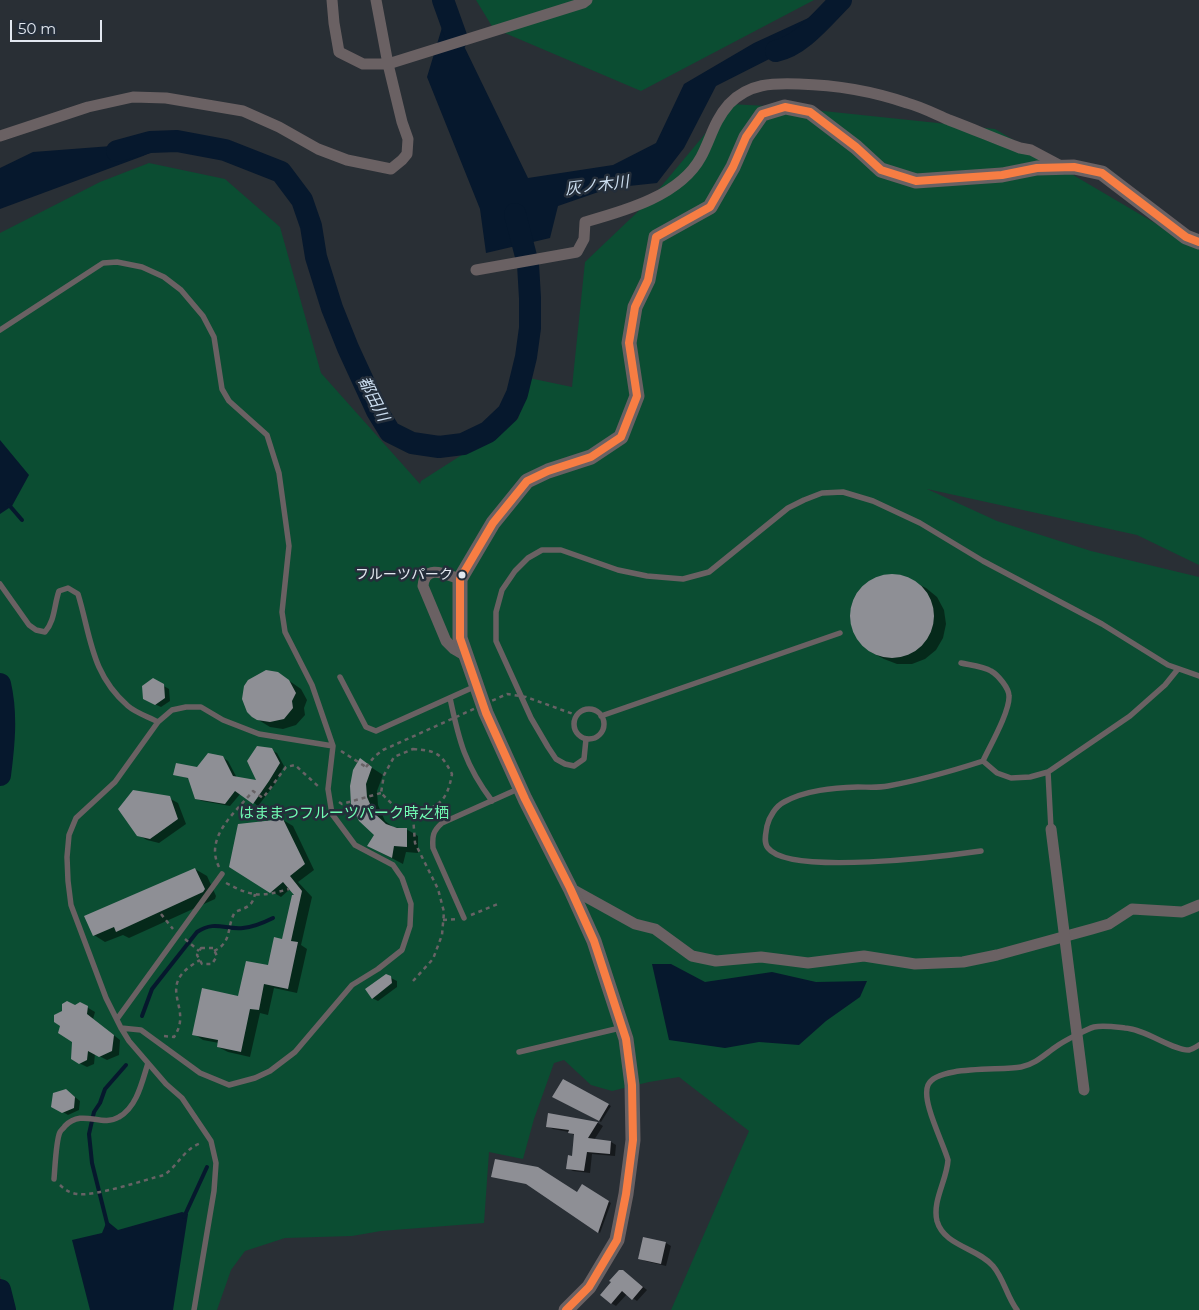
<!DOCTYPE html>
<meta charset="utf-8">
<style>
body{margin:0}
#map{position:relative;width:1199px;height:1310px;overflow:hidden;background:#292f35;font-family:Montserrat,sans-serif}
canvas{display:block}
.scale{position:absolute;left:10px;top:20px;width:92px;height:22px;box-sizing:border-box;border:2px solid #e2e8f0;border-top:0;padding-left:6px;font-size:15px;line-height:18px;white-space:nowrap;color:#e2e8f0;-webkit-text-stroke:4px #242e3a;paint-order:stroke}
</style>
<div id="map">
<canvas width="1199" height="1310"></canvas>
<div class="scale">50 m</div>
</div>
<script>
const g = document.querySelector('canvas').getContext('2d');
g.lineJoin = 'round';
function paint(path, color) { g.fillStyle = color; g.fill(path, 'evenodd'); }
function trace(path, color, width, dash) { g.strokeStyle = color; g.lineWidth = width; g.lineCap = dash ? 'butt' : 'round'; g.setLineDash(dash || []); g.stroke(path); }
function drawText(font, color, halo, rows, align = 'center') {
  g.font = font + ' Montserrat,"Noto Sans JP",sans-serif'; g.lineWidth = 5; g.setLineDash([]); g.textBaseline = 'middle'; g.strokeStyle = halo; g.fillStyle = color; for (const [text, x, y, turn = 0] of rows) {
    g.save(); g.translate(x, y); g.rotate((+turn || 0) * Math.PI / 180); g.textAlign = isNaN(turn) ? turn : align; if (halo) g.strokeText(text, 0, 0); g.fillText(text, 0, 0); g.restore();
  }
}
paint(new Path2D(`
 M476,0H814L641,91L493,28Z
 M730,104L785,107L995,129L1199,249V565L1137,535L927,489L997,521L1091,551L1199,577V1310H671L749,1131L679,1077L649,1082L612,1091L591,1085L564,1060L554,1063L534,1119L523,1159L489,1152L484,1223L381,1231L352,1236L285,1238L245,1251L231,1270L217,1310H10L0,1276V233L100,182L149,163L225,179L280,227L321,373L420,484L421,481L518,419L529,378L572,387L585,262L649,201Z`), '#0b4d32');
paint(new Path2D(`
 M830,8L793,47L716,86L684,148L657,183L610,188L558,206L550,238L486,253L480,209L427,77L447,11L528,178L613,165L656,143L684,84L754,43Z
 M177,141L143,156L0,209V168L33,152Z
 M0,440L29,475L12,506L0,514Z
 M652,964H671L705,982L772,972L816,982L867,981L860,997L826,1021L799,1045L759,1042L725,1048L669,1040Z
 M182,1212L188,1214L173,1310H90L72,1240L102,1233L107,1221L118,1230Z`), '#06182d');
paint(new Path2D(`
 M890,575L902,576L926,588L937,597L944,610L946,624L943,638L936,650L925,659L912,664H897L884,659L871,652L860,642L853,630L851,616L853,604L859,593L867,584L878,578Z
 M278,673L301,689L307,700L304,708L305,715L296,725L283,729L270,727L257,719Z
 M153,680L169,689L170,701L161,707L150,702Z
 M271,750L277,753L284,766L275,784L258,806L241,793L230,806L202,801L196,798L190,779L175,774L197,768L222,757L228,761L237,778L258,782Z
 M360,760L383,775L377,791L378,805L385,821L393,827L406,829L418,836V853L406,852L403,864L380,852L375,835L360,821Z
 M169,798L178,803L186,824L159,843L147,840L138,835Z
 M283,820L293,826L314,870L298,882L312,897L301,945L307,949L297,993L274,988L268,1015L260,1013L250,1057L228,1052L218,1047L219,1043L203,1040L194,1034L239,997L269,967L283,940L298,897L290,889L281,897L271,891Z
 M195,869L207,876L216,896L215,899L129,938L123,935L105,942L94,935Z
 M391,978L397,981V987L378,1001L372,998Z
 M80,1003L95,1012L93,1019L120,1040L119,1055L107,1060L95,1054L94,1064L87,1067L79,1063L75,1006Z
 M563,1081L611,1106L601,1122L554,1097Z
 M71,1094L80,1101L79,1110L68,1115L53,1106Z
 M549,1115L598,1123L603,1126L594,1140L611,1142L616,1145L615,1156L592,1154L590,1173L573,1171L567,1168L573,1157L576,1136L569,1132L553,1129L547,1126Z
 M529,1184L577,1194L583,1186L611,1203L600,1233Z
 M666,1243L671,1246L666,1266L645,1261L639,1258Z
 M627,1274L647,1290L637,1301L627,1294L616,1306L611,1303Z`), '#0007');
trace(new Path2D(`
 M9,505L22,520
 M142,1016L152,989L197,932C215,920 225,930 243,928C254,927 263,923 273,918
 M184,1217L207,1167
 M108,1227L92,1163L89,1134L94,1112L100,1103L105,1089L126,1065`), '#06182d', 4);
trace(new Path2D(`
 M443,0L457,39
 M776,51C801,46 823,18 841,0
 M117,151L150,142L177,141L225,150L281,172L302,200L311,226L316,257L332,308L348,348L377,411L390,432L412,443L439,447L463,444L488,432L508,413L517,394L526,357L530,328V298L528,264L515,214
 M0,684C7,714 4,744 0,775
 M0,1290L5,1310`), '#06182d', 22);
paint(new Path2D(`
 M850 616a42 42 0 1 1 84 0a42 42 0 1 1-84 0Z
 M266,670L278,672L289,680L296,693L292,701L293,708L284,719L270,722L257,720L252,717L247,712L242,699L244,686L248,680Z
 M153,678L164,684L165,698L155,705L143,699L142,686Z
 M257,746L272,748L280,763L269,781L253,804L235,791L225,804L195,799L188,778L173,775L176,763L197,767L208,753L223,756L233,776L256,780L247,761Z
 M360,758L372,767L366,784L367,797L374,813L386,824L397,828H407V847L394,846L392,858L367,846L374,835L359,821L351,805L350,786L353,770Z
 M133,790L170,796L178,819L150,839L137,836L118,809Z
 M283,819L305,864L290,876L302,891L291,941L298,942L288,989L264,984L259,1010L250,1009L241,1052L217,1047L218,1040L192,1035L202,988L238,996L246,961L268,965L274,937L282,939L292,895H294L283,882L270,893L229,867L238,824Z
 M195,868L205,889L203,892L116,932L114,927L93,936L84,916Z
 M386,974L391,976L392,983L372,999L365,989Z
 M67,1001L75,1005L80,1002L88,1006L87,1014L114,1035L112,1051L99,1057L88,1051L87,1060L79,1064L71,1059L72,1042L58,1033L60,1026L54,1022V1015L62,1011V1004Z
 M563,1079L609,1104L599,1121L552,1097Z
 M66,1089L75,1097L74,1108L62,1113L51,1107L53,1093Z
 M548,1113L598,1122L588,1138L611,1141L610,1154L587,1152L584,1171L566,1169L568,1155L572,1156L574,1134L568,1133L569,1130L546,1127Z
 M495,1159L538,1167L577,1192L582,1184L609,1201L598,1233L526,1184L491,1177Z
 M643,1237L666,1242L661,1264L638,1259Z
 M619,1270H623L643,1287L632,1300L622,1291L611,1304L600,1295L611,1282L609,1281Z`), '#8e8f95');
trace(new Path2D(`
 M413,749C437,751 441,753 452,774C447,802 439,806 413,815L394,806L381,793L384,775L394,757Z
 M341,751L366,767
 M339,802L342,804L381,793
 M219,867C204,837 235,813 253,791L263,798L286,767L295,765L319,787
 M226,883C252,897 261,897 289,889
 M161,914L173,929
 M471,915L498,904
 M443,920L457,919
 M185,939L199,951
 M201,948H213L217,956L212,964H202L197,955Z
 M214,951C233,942 226,927 235,912C247,907 252,907 255,894
 M413,981L433,959L442,935L444,912L438,889L415,843L413,816
 M164,1036L174,1037C195,1006 152,987 200,960
 M60,1185C65,1190 70,1193 77,1194C94,1197 144,1180 164,1175C178,1166 185,1147 202,1143`), '#676265', 2.5, [4, 4]);
trace(new Path2D(`
 M0,330L103,263L117,262L142,267L164,277L181,290L203,316L214,337L222,389L229,401L267,435L279,473L289,546L282,612L285,632L312,685L333,746L328,789L332,814L355,845L393,865L402,878L411,904L410,926L402,950L378,969L352,985L295,1052L270,1071L255,1078L229,1085L217,1080L200,1073L141,1030L121,1028
 M0,584L29,625L36,630L45,632C55,621 54,605 59,591L68,588L78,594C91,637 91,674 128,706C136,713 149,717 158,722
 M961,663C970,665 983,666 991,671C998,675 1009,688 1009,696C1010,711 990,746 983,761C952,771 921,780 888,786C878,788 868,787 858,787C833,788 806,790 784,802C776,806 769,817 767,826C766,833 763,842 768,848C789,876 946,856 981,851
 M340,677L366,727L376,731L476,686
 M450,698C459,741 465,765 492,801
 M574 724a15 15 0 1 1 30 0a15 15 0 1 1-30 0Z
 M601,716L840,633
 M586,739L584,759L574,766L565,764L556,759L548,747L531,718L496,641V612L502,590L515,571L528,558L542,550H561L618,570L647,576L683,579L709,572L788,508L804,500L822,493L843,492L873,501L920,523L983,561L1102,624L1168,665L1199,676
 M983,761L997,773L1011,778L1030,777L1048,772L1130,716L1165,685L1178,669
 M1048,772L1051,829
 M464,918L433,848C432,836 433,831 442,823L518,789
 M117,1019L222,874
 M519,1052L620,1028
 M54,1179C55,1168 56,1140 60,1132C60,1131 64,1128 65,1126C83,1108 101,1128 119,1117C137,1107 142,1082 148,1063
 M194,1310L214,1191L216,1163L211,1141L182,1098L166,1084L129,1041L121,1028L106,998L71,905L68,881L67,857L69,835L76,818L115,782L158,722L172,710L186,707H201L223,720L259,734L333,746
 M1017,1310C1007,1297 1004,1279 993,1266C978,1248 944,1246 937,1221C932,1201 947,1180 948,1160C943,1142 921,1101 928,1085C937,1065 1001,1071 1021,1067C1036,1064 1045,1054 1057,1046C1064,1041 1087,1029 1094,1027C1103,1025 1116,1027 1125,1028C1145,1029 1174,1051 1189,1050C1193,1049 1196,1047 1199,1045`), '#6a6163', 5.5);
trace(new Path2D(`
 M332,0L334,23L339,52L363,64H388L583,3L587,0
 M0,136L88,107L133,97L166,98L243,111L279,127L318,149L347,160L391,169L402,160L407,154L408,139L402,122L388,64L376,0
 M476,270L577,252L584,239L585,222C624,211 680,196 701,157C711,138 714,121 729,104C749,83 773,83 799,84C836,85 872,91 907,103C922,107 935,114 949,120C973,129 996,139 1020,148L1031,150L1063,167
 M460,579C447,575 425,563 423,586L446,641L454,649L466,656
 M570,888L635,924L655,929L692,956L716,961L761,957L808,963L864,956L915,964L963,962L997,955L1092,929L1109,924L1132,909L1182,912L1199,905`), '#6a6163', 11);
trace(new Path2D(`
 M566,1310L589,1287L617,1240L626,1194L633,1140L632,1085L626,1039L594,941L570,888L525,799L486,713L460,638V579L493,523L527,481L548,471L591,457L621,437L637,396L629,343L635,307L648,280L656,237L710,207L733,167L746,137L762,114L785,107L810,112L856,147L881,170L916,181L1002,175L1037,168L1074,167L1102,173L1186,237L1199,242`), '#6a6163', 15);
trace(new Path2D(`
 M366,767L375,756L383,750L507,694L526,697L576,715`), '#676265', 2.5, [4, 4]);
trace(new Path2D(`
 M1051,829L1084,1090`), '#6a6163', 11);
trace(new Path2D(`
 M566,1310L589,1287L617,1240L626,1194L633,1140L632,1085L626,1039L594,941L570,888L525,799L486,713L460,638V579L493,523L527,481L548,471L591,457L621,437L637,396L629,343L635,307L648,280L656,237L710,207L733,167L746,137L762,114L785,107L810,112L856,147L881,170L916,181L1002,175L1037,168L1074,167L1102,173L1186,237L1199,242`), '#f77d43', 8);
for (const [x, y, r, color] of [
 [462,575,4.5,"#e2e8f0"]
]) { const dot = new Path2D(); dot.arc(x, y, r, 0, 2 * Math.PI); g.fillStyle = color; g.fill(dot); trace(dot, '#242e3a', 2); }
drawText('14px', '#e2e8f0', '#242e3a', [
 ["フルーツパーク",453,575]
], 'right');
drawText('15px', '#71fdb4', '#242e3a', [
 ["はままつフルーツパーク時之栖",344,814]
]);
drawText('italic 16px', '#cbddef', '#242e3a', [
 ["灰ノ木川",597,186,-7],
 ["都田川",373,399,63]
]);
</script>
